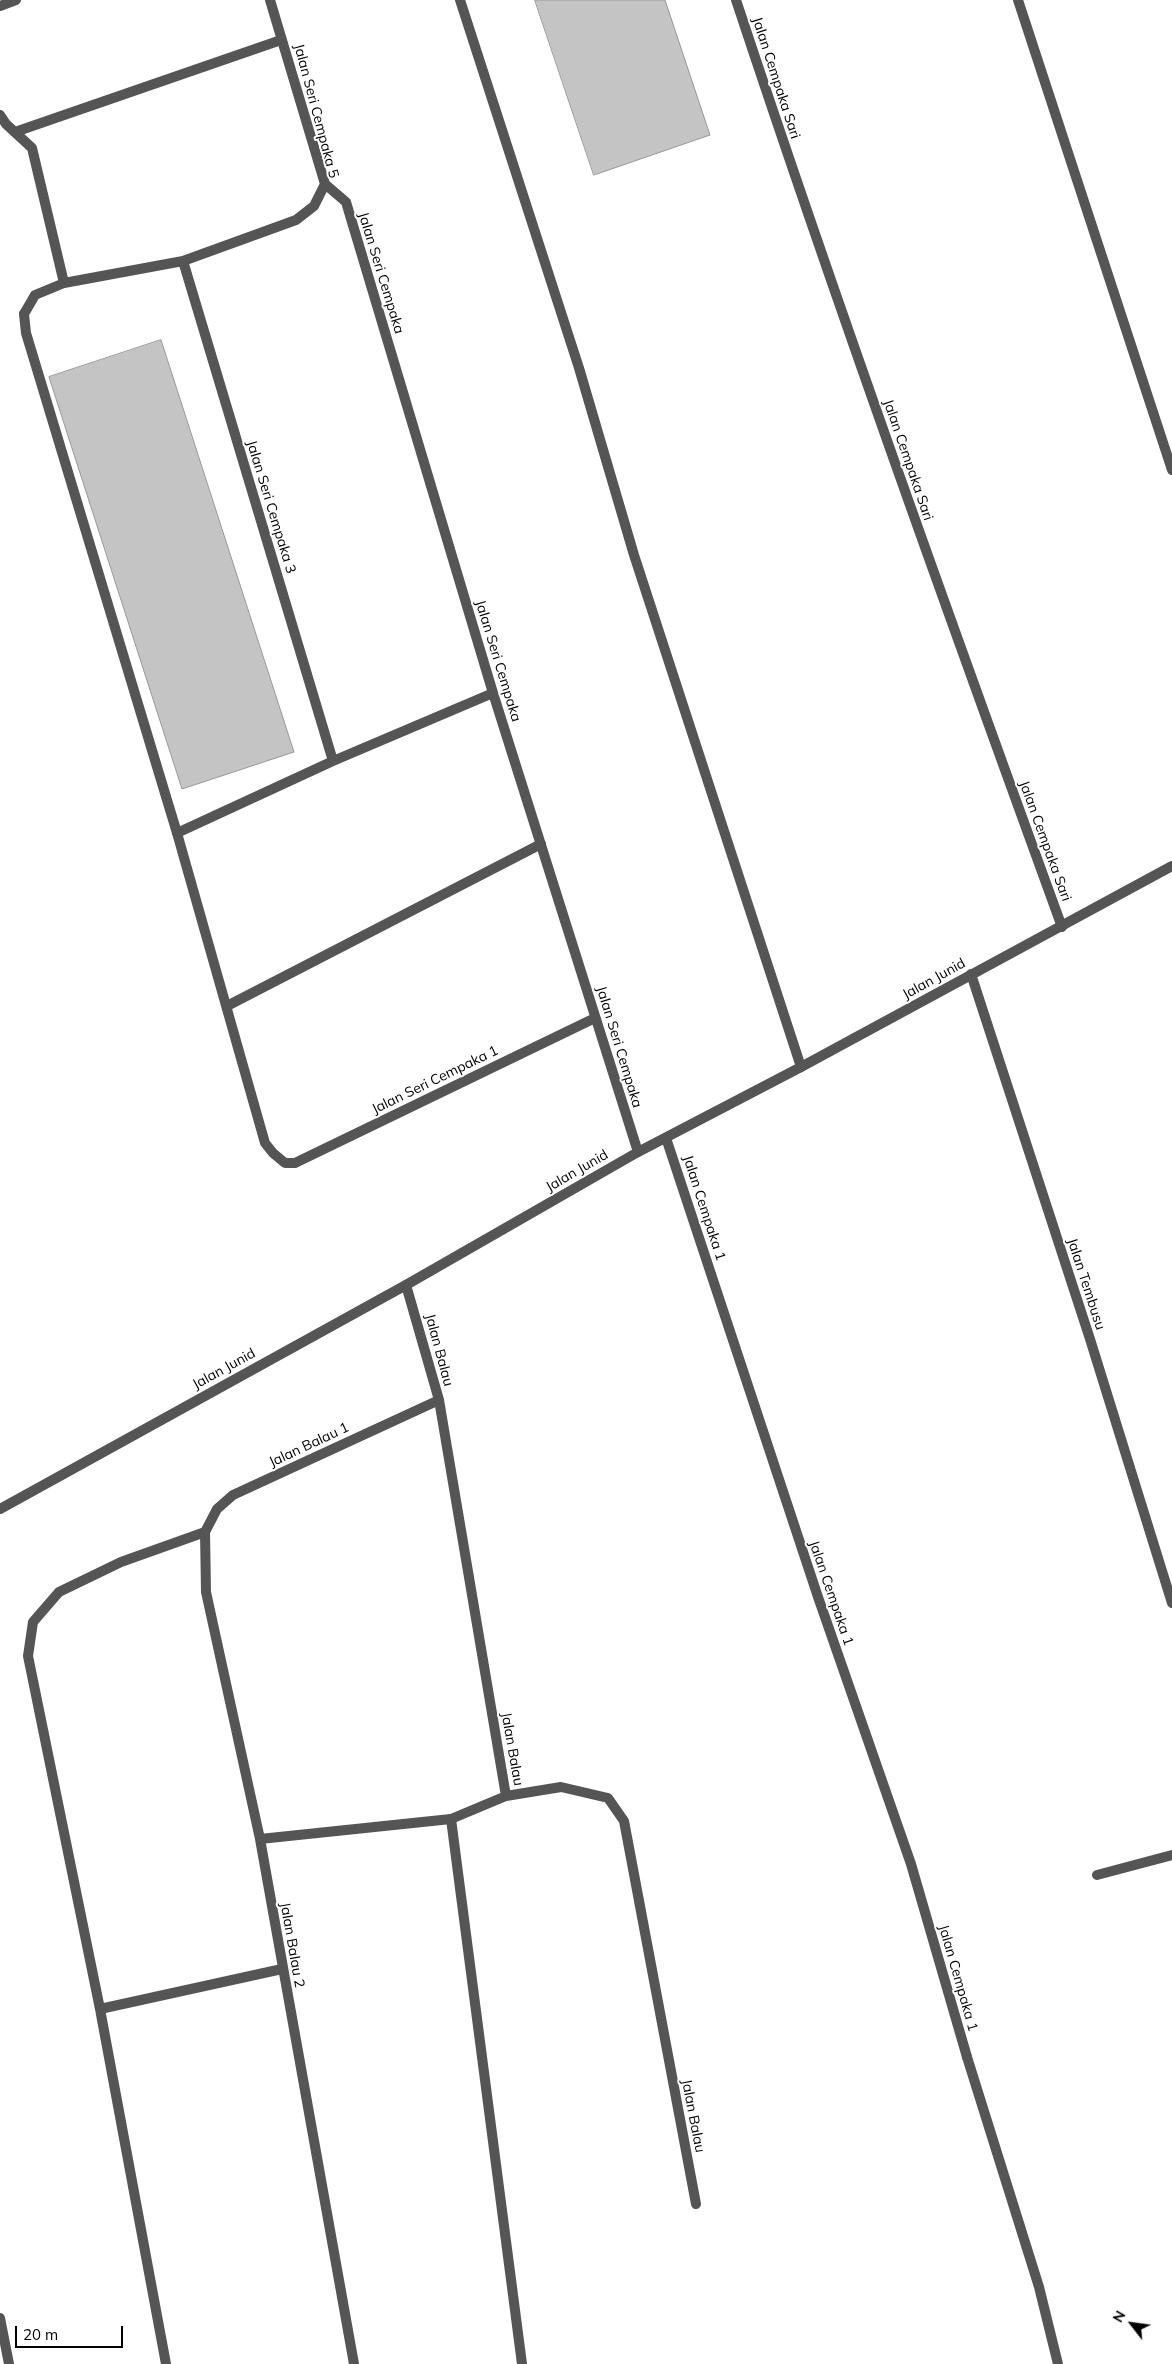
<!DOCTYPE html>
<style>
body{margin:0}
#map{position:relative;width:1172px;height:2364px;overflow:hidden;background:#fff;font-family:Mulish,sans-serif}
canvas{display:block}
.north{position:absolute;left:1107px;top:2299px;width:50px;height:50px;-webkit-text-stroke:4px #fff;paint-order:stroke;rotate:300deg;font-size:14px;font-weight:700;line-height:20px;text-align:center;color:#000}
.north::after{content:'';display:block;margin:auto;width:18px;height:22px;background:#000;clip-path:polygon(50% 0,100% 100%,50% 72%,0 100%)}
.scale{position:absolute;left:15px;top:2326px;width:108px;height:22px;box-sizing:border-box;border:2px solid #000;border-top:0;padding-left:6px;font-size:15px;line-height:18px;white-space:nowrap;color:#000;-webkit-text-stroke:4px #fff;paint-order:stroke}
</style>
<div id="map">
<canvas width="1172" height="2364"></canvas>
<div class="north">N</div>
<div class="scale">20 m</div>
</div>
<script>
const g = document.querySelector('canvas').getContext('2d');
g.lineJoin = 'round';
function paint(path, color) { g.fillStyle = color; g.fill(path, 'evenodd'); }
function trace(path, color, width, dash) { g.strokeStyle = color; g.lineWidth = width; g.lineCap = dash ? 'butt' : 'round'; g.setLineDash(dash || []); g.stroke(path); }
function drawText(font, color, halo, rows, align = 'center') {
  g.font = font + ' Mulish,sans-serif'; g.lineWidth = 4; g.setLineDash([]); g.textBaseline = 'middle'; g.strokeStyle = halo; g.fillStyle = color; for (const [text, x, y, turn = 0] of rows) {
    g.save(); g.translate(x, y); g.rotate((+turn || 0) * Math.PI / 180); g.textAlign = isNaN(turn) ? turn : align; if (halo) g.strokeText(text, 0, 0); g.fillText(text, 0, 0); g.restore();
  }
}
const building = new Path2D(`
 M535,0H665L710,135L594,175Z
 M161,340L294,752L182,789L49,377Z`);
paint(building, '#c4c4c4');
trace(building, '#999', 1);
trace(new Path2D(`
 M460,0L579,368L634,555L801,1067
 M1018,0L1172,470
 M15,132L281,40
 M24,314L26,333L177,833
 M227,1006L541,844
 M451,1819L522,2364
 M100,2009L282,1969
 M967,2057L1039,2287L1058,2364
 M0,2318L9,2364
 M166,2364L100,2009L28,1656L33,1622L59,1592L121,1562L205,1532`), '#555', 10);
trace(new Path2D(`
 M736,0C839,311 950,619 1062,927
 M0,6L16,0
 M0,115L6,124L32,148L64,283
 M325,184L346,202L493,693L638,1152
 M183,261L333,761
 M24,314L35,295L64,283L183,261L296,220L314,206L325,184L270,0
 M493,693L333,761L177,833L265,1143L273,1153L285,1163H295L595,1018
 M971,974L1090,1339L1172,1603
 M666,1138L818,1597L911,1864L967,2057
 M406,1285L439,1400L506,1796
 M260,1839L451,1819L506,1796L561,1787L608,1798L624,1821L696,2204
 M1097,1875L1172,1855
 M354,2364L260,1839L206,1592L205,1532L217,1509L233,1495L439,1400`), '#555', 10);
trace(new Path2D(`
 M0,1509L406,1285L638,1152L801,1067L1172,866`), '#555', 10);
drawText('14px', '#000', '#fff', [
 ["Jalan Cempaka Sari",776,78,72],
 ["Jalan Seri Cempaka 5",316,111,75],
 ["Jalan Seri Cempaka",381,273,73],
 ["Jalan Cempaka Sari",908,460,71],
 ["Jalan Seri Cempaka 3",271,507,73],
 ["Jalan Seri Cempaka",498,661,73],
 ["Jalan Cempaka Sari",1045,841,70],
 ["Jalan Junid",934,979,-29],
 ["Jalan Seri Cempaka",619,1047,73],
 ["Jalan Seri Cempaka 1",435,1080,-26],
 ["Jalan Junid",577,1171,-30],
 ["Jalan Cempaka 1",704,1208,72],
 ["Jalan Tembusu",1086,1284,72],
 ["Jalan Balau",439,1350,75],
 ["Jalan Junid",224,1369,-29],
 ["Jalan Balau 1",309,1445,-25],
 ["Jalan Cempaka 1",831,1593,71],
 ["Jalan Balau",512,1749,80],
 ["Jalan Balau 2",292,1945,80],
 ["Jalan Cempaka 1",958,1978,74],
 ["Jalan Balau",693,2116,79]
]);
</script>
